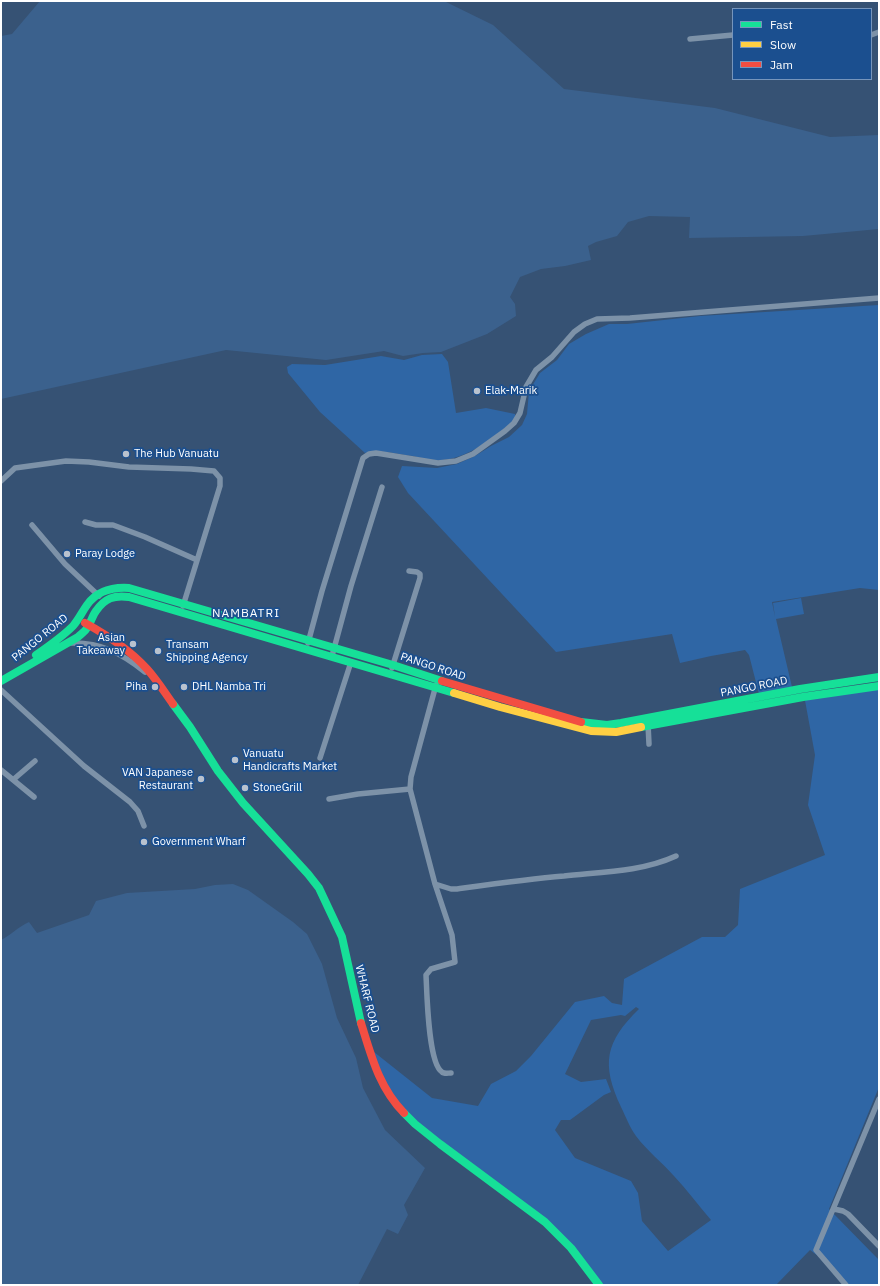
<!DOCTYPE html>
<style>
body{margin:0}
#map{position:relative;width:880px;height:1286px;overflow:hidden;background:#365274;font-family:"IBM Plex Sans",sans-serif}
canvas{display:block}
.frame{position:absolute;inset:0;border:2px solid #fff;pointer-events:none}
.legend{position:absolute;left:732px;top:8px;width:140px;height:72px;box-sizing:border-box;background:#1b4f8f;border:1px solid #7695bc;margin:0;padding:5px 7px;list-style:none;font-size:12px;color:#fff}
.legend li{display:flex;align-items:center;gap:8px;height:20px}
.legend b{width:20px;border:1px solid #7695bc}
</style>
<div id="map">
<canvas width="880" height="1286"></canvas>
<div class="frame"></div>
<ul class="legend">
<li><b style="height:5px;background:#16e098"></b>Fast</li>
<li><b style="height:5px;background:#ffcf43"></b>Slow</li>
<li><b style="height:5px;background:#f24e42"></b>Jam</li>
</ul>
</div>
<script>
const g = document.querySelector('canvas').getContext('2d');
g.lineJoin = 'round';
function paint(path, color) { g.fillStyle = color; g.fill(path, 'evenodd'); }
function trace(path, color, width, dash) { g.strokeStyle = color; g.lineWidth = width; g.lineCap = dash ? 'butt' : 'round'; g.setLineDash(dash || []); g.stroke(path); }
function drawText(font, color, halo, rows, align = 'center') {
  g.font = font + ' "IBM Plex Sans",sans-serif'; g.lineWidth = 3.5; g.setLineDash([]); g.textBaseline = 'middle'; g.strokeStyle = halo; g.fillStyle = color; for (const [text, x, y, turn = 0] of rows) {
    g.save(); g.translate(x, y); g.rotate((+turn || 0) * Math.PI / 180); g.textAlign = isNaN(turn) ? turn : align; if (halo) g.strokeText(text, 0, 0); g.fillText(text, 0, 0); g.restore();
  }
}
paint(new Path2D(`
 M879,305V590L860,588L772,602L775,617L773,603L801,598L804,614L776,619L792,687L759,694L749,655L745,650L711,656L680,663L672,634L556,652L408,493L398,477L402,466L437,468L457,464L475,456L491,446L509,437L522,425L527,414L529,391L540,373L557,360L569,344L586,334L609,324H627L700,316Z
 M442,354L448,362L456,413L486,408L515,414V420C493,437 467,461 437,460C429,460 421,458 413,456C396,454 381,449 365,453L320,412L288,373L287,367L292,364L325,365L381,356L404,360L422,355Z
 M879,683V827L878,887L879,889V1087L829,1209L879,1260V1285H845L818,1256L810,1250L776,1285H597L563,1241L394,1103L369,1048L432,1098L478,1106L491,1084L516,1071L531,1056L575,1002L604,996L612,1003L622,1005L624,979L702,937H725L738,925L740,889L825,855L808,805L815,755L804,695ZM636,1007L639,1009C605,1042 601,1064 621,1107C626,1117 630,1128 636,1136C647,1151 662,1162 674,1176C687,1190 699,1206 711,1220L668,1251L642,1221L638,1193L631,1181L575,1158L555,1130L561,1120H570L604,1095L611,1092L606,1079L581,1082L565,1074L591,1020L621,1015L625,1016Z`), '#2f66a5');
paint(new Path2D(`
 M40,1H444L493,25L564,89L715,108L830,137L879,135V229L803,236L689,238L690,217L649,216L628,222L617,236L596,242L588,246L591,260L565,266L541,269L520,277L510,297L515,304L516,316L487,334L441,352L423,353L403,356L384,351L326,360L226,350L1,399V36L12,34Z
 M233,884L248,890L293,922L307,934L322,964L337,1018L356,1058L363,1088L385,1130L425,1168L404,1205L408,1215L398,1234L387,1229L358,1285H1V940C11,935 18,927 29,922L37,933L89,915L96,901L127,893L195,889L215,885Z`), '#3b618d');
trace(new Path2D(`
 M871,35L879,32
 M690,39L733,35
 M1,481L15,468L66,461L89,462L129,467L191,469L214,471L220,478V486L183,606
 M85,522L96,525H113L145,537L197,560
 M32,525L65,564L99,596
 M70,643C101,642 121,653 145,672
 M308,643L322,591L363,458L369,454L376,453L438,463L456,461L473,454L505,431L514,423L520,413L526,387L536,370L552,357L574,332L585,324L597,319L630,318L879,298
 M332,656L351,586L382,487
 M392,668L420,578V574L417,572L409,571
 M436,685L411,777L410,789L435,884L452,935L455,962L431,969L426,975C427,993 428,1063 442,1072C444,1074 448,1073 451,1073
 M1,690L84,766L130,802L138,811L144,826
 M648,724L649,744
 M320,758L351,662
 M1,770L34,797
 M14,779L35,761
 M329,799L358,794L410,789
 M435,884L451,889H457C493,884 528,879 564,876C601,872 641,872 676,856
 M834,1209L843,1211L848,1214L879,1246
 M846,1285L816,1250L879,1099`), '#7d92a8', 5.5);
trace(new Path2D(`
 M36,655C49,646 62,637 73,626C79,619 82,612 87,605C97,591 113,587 129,588L393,665L442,681
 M1,681L78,637C81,634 85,632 87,628C91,623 92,616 96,611C105,598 114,595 129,597L454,693
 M173,704L190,727L218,771L243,803L308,874L319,888L342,937L361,1023
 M581,722L607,725L621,723L800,689L879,677
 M641,727L803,697L879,686
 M404,1113L415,1124L440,1144L545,1222L571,1248L599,1285`), '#16e098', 8);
trace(new Path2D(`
 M454,693L500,707L591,731L616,732L641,727`), '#ffcf43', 8);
trace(new Path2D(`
 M85,623C107,635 130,650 147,669C157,680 165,693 173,704
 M442,681L581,722
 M361,1023C371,1055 379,1088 404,1113`), '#f24e42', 8);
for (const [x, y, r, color] of [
 [477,391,4,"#b9c2ce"],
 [126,454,4,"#b9c2ce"],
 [67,554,4,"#b9c2ce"],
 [133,644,4,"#b9c2ce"],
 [158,651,4,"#b9c2ce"],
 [155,687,4,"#b9c2ce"],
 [184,687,4,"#b9c2ce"],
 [235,760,4,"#b9c2ce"],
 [201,779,4,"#b9c2ce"],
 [245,788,4,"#b9c2ce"],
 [144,842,4,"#b9c2ce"]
]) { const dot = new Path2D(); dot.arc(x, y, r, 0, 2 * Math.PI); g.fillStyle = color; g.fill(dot); trace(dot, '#1b4f8f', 1.5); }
drawText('11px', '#fff', '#1b4f8f', [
 ["Elak-Marik",485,391],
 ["The Hub Vanuatu",134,454],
 ["Paray Lodge",75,554],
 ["Asian",125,638,"right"],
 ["Takeaway",125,651,"right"],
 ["Transam",166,645],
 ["Shipping Agency",166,658],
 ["Piha",147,687,"right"],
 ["DHL Namba Tri",192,687],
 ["Vanuatu",243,754],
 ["Handicrafts Market",243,767],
 ["VAN Japanese",193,773,"right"],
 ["Restaurant",193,786,"right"],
 ["StoneGrill",253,788],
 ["Government Wharf",152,842]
], 'left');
drawText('11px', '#fff', '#1b4f8f', [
 ["PANGO ROAD",40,638,-39],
 ["PANGO ROAD",433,667,18],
 ["PANGO ROAD",754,687,-11],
 ["WHARF ROAD",367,999,76]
]);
g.letterSpacing = '1px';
drawText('12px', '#fff', '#1b4f8f', [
 ["NAMBATRI",246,614]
]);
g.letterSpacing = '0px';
</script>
